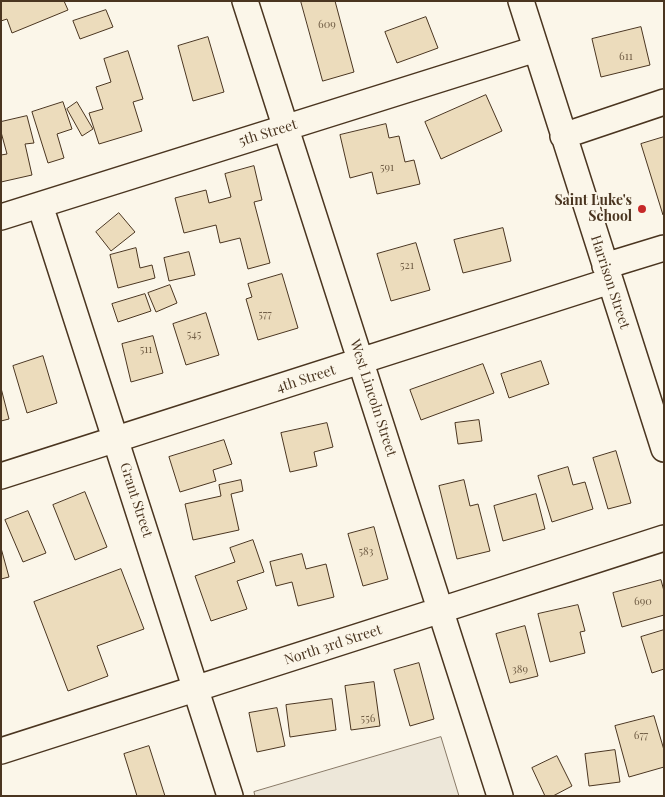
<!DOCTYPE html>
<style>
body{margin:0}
#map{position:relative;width:665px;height:797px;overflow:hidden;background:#fbf6e9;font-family:"Playfair Display",serif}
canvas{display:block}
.frame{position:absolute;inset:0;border:2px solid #4a3520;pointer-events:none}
</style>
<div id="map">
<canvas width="665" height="797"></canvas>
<div class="frame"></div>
</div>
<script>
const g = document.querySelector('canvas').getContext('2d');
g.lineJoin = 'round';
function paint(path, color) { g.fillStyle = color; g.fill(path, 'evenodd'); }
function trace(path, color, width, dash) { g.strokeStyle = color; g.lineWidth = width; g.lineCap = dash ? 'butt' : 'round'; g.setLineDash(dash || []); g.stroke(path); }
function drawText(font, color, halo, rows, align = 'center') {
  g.font = font + ' "Playfair Display",serif'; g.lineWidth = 4; g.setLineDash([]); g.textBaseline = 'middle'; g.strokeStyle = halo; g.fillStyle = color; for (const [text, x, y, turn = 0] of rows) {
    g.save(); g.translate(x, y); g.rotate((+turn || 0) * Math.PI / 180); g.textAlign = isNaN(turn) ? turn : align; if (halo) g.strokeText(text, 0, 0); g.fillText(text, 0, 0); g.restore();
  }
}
const parking = new Path2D(`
 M441,737L459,796H255L254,792Z`);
paint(parking, '#ede7d9');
trace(parking, '#887966', 1);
const building = new Path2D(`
 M1,1H64L68,10L12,33L7,19L1,21Z
 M301,1H335L354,72L323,81Z
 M106,10L113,27L80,39L73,21Z
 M426,17L438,48L397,63L385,32Z
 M641,27L650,65L601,77L592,39Z
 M208,37L224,92L193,101L178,46Z
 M128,51L143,99L133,102L142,131L99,144L89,113L103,109L96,87L111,82L104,59Z
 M486,95L502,131L441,159L425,122Z
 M63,102L72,129L57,134L64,158L48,163L32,112Z
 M77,102L93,129L82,136L67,109Z
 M27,116L34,143L25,144L32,175L1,182V155L7,154L1,132V122Z
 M386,124L389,138L399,136L405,162L414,160L420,184L377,194L372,172L350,178L340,135Z
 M664,137V215H663L641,144Z
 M254,166L262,200L254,202L270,263L248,269L240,238L220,243L216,225L184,233L175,198L206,190L209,203L231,197L225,174Z
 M119,213L135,232L111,251L96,232Z
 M503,228L511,261L463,273L454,240Z
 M416,243L430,290L391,301L377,254Z
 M136,248L140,268L152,265L155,278L118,288L110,255Z
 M189,252L195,275L169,281L164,258Z
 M282,274L298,328L258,340L246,299L252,297L248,284Z
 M170,285L177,303L156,312L148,293Z
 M145,294L151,311L118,322L112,304Z
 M206,313L219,355L186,365L173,324Z
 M153,336L163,373L131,382L122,344Z
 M43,356L57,403L27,413L13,366Z
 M541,361L549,384L509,398L501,374Z
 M483,364L494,393L421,420L410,390Z
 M1,388L9,419L1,421Z
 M479,420L482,441L458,444L455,423Z
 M327,423L333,447L314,452L317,466L290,472L281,433Z
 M224,440L232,464L213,470L216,481L180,492L169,457Z
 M616,451L631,503L608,509L593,458Z
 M568,467L573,485L585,482L593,509L552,522L538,476Z
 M241,480L243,491L231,494L239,530L193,540L185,504L221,496L219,485Z
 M464,480L470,506L478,504L490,551L457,559L439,486Z
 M85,492L107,547L75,560L53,505Z
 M536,494L545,529L503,541L494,506Z
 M28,511L46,553L23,562L5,520Z
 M374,527L388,579L363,586L348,534Z
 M253,540L264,572L237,581L247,609L211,621L195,576L235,562L230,548Z
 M1,548L9,577L1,579Z
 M302,554L306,569L326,564L334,597L298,606L292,582L276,586L270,562Z
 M121,569L144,629L97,646L108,676L68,691L34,602Z
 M661,580L664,591V615L622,627L613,593Z
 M578,605L585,631L580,632L585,653L550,662L538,614Z
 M525,626L538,676L510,683L496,634Z
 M664,630V669L652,673L641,637Z
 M419,663L434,719L410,726L394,670Z
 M374,682L380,726L351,730L345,686Z
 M332,699L336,730L290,737L286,705Z
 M277,708L285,746L257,752L249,713Z
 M654,716L664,750V767L629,777L615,726Z
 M149,746L165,796H137L124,754Z
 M615,750L620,782L589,786L585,754Z
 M557,756L572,786L553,796H545L532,768Z`);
paint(building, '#ecdcbc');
trace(building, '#4a3520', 1);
const minor = new Path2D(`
 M245,1L500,796
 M521,1L664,449
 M563,136L664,102
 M40,205L230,796
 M1,217L536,49
 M605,266L664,248
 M1,476L610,281
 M1,751L441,610L664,538`);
trace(minor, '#4a3520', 28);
trace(minor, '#fbf6e9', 25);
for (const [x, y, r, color] of [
 [642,209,5,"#c62828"]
]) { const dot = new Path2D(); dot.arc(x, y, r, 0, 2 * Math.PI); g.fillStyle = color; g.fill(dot); trace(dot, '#fbf6e9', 2); }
drawText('11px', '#725f47', null, [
 ["609",327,25],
 ["611",626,57],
 ["591",387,168],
 ["521",407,266],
 ["577",265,315],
 ["545",194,335],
 ["511",146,350],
 ["583",366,552],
 ["690",643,602],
 ["389",520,670],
 ["556",368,719],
 ["677",641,736]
]);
drawText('14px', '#4a3520', '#fbf6e9', [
 ["5th Street",268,133,-17],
 ["Harrison Street",610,282,72],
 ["4th Street",306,379,-18],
 ["West Lincoln Street",373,398,72],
 ["Grant Street",136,500,72],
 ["North 3rd Street",333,645,-18]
]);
drawText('bold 14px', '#4a3520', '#fbf6e9', [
 ["Saint Luke's",632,201],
 ["School",632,217]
], 'right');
</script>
